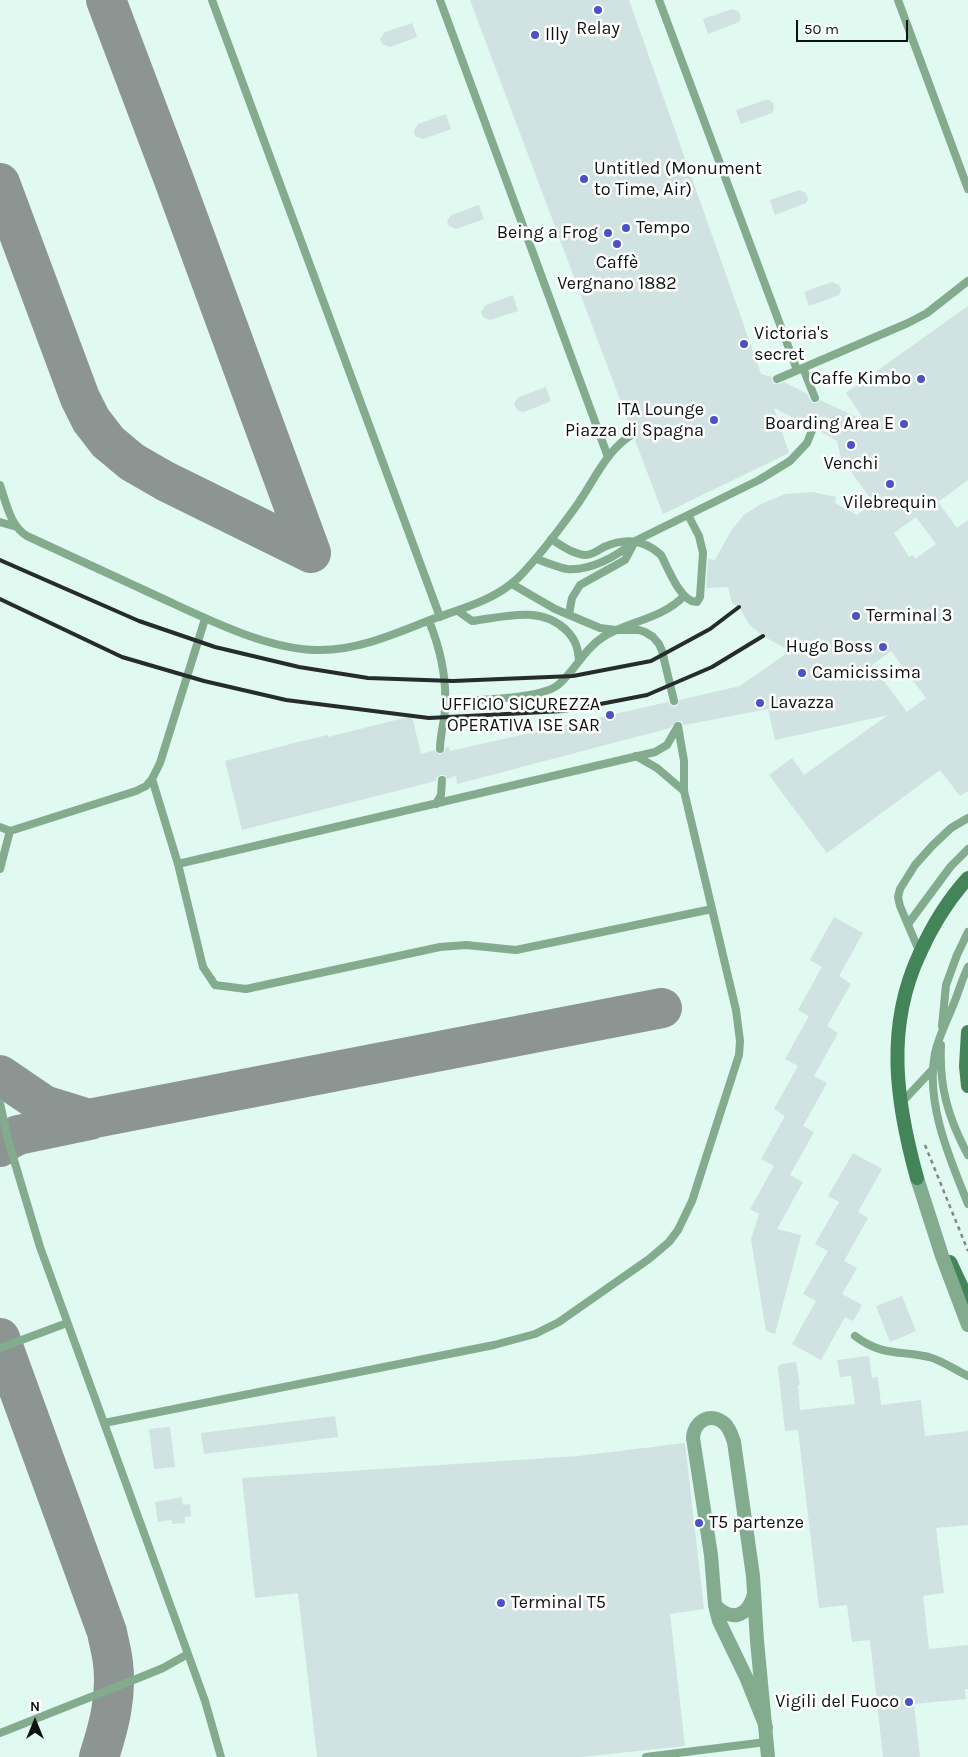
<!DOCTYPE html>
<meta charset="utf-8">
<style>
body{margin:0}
#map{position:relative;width:968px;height:1757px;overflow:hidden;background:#f4fefb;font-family:Karla,sans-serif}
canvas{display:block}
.north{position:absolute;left:10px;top:1697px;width:50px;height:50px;-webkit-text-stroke:4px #fff;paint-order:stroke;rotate:0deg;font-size:14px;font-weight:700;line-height:20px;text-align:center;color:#0e1312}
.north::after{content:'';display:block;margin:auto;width:18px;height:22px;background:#0e1312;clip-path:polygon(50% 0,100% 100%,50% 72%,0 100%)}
.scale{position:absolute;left:796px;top:20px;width:112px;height:22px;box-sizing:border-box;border:2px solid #0e1312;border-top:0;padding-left:6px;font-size:15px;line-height:18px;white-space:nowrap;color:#0e1312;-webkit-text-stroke:4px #fff;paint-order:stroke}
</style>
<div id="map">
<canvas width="968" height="1757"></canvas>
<div class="north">N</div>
<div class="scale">50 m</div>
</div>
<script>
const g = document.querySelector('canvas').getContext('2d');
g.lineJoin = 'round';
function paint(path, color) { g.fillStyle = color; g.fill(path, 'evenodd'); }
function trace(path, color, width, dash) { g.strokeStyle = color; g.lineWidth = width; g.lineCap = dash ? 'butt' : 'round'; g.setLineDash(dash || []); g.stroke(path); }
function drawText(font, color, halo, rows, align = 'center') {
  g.font = font + ' Karla,sans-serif'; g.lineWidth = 5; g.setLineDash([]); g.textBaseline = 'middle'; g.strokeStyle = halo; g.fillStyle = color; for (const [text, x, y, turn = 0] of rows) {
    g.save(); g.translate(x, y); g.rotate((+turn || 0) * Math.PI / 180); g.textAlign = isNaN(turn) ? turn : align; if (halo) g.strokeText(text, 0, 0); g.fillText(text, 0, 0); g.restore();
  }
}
paint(new Path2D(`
 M0,0H968V1757H0Z`), '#e0f9f1');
trace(new Path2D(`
 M106,0L174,180L311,553
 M0,183L80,398L91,420L108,442L132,462L165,481L311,553
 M0,1075L44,1105L89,1119L662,1008
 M0,1147L8,1140L18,1135L90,1120
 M0,1338L107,1632C109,1643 112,1653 113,1663C117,1696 109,1726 99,1757`), '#8d9593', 40);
paint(new Path2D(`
 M470,0H629L761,374L772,377V381L774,384H779L784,382L807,394L812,403H817L820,400L865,421L846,393L968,306V480L938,502L957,528L968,520V791L960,796L940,770L827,853L769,775L792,758L804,775L888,715L775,740L768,709L684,725L681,721H677L670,728L457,784L456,776L447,779L445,775H440L437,777L436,781L242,830L225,761L298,742L328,735V737L412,716L421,754L435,750L437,753L440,755L444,752L446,747H449L450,751L668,702L670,705L675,707L678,705L679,700L740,686L790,651L763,636L749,624L739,607L732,603L728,587L706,588L708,559L715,560L731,531L744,515L761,504L785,494L812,492L836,497L835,503L857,515L870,505L876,506L841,458L837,441L818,430V427L816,423H812L808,425L774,408L789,453L663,514L635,440L638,436V431L635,429H631ZM916,517L936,544L915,559L913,555L909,557L894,533ZM891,651L926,698L907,712L872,665Z
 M732,9L739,12L741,18L739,22L708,34L703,19Z
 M412,23L417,37L390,47L382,44L380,39L385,32Z
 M765,100H770L773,103L774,108L772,113L741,124L736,110Z
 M446,114L451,129L423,139L415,136L414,131L418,124Z
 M799,190L806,193L808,199L806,203L775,215L770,200Z
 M479,205L484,219L456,229L449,226L447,221L451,215Z
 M832,282L839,285L841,290L839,295L809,306L804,292Z
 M513,295L518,311L490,320L483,317L481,312L486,305Z
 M546,387L551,401L524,412L519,411L516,408L514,403L519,397Z
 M834,917L863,933L839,976L851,984L827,1026L838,1033L814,1076L827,1083L803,1126L814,1132L790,1175L803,1182L777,1229L801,1235L775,1334L766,1331L751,1239L759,1214L750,1209L774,1166L761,1159L785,1116L774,1109L798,1066L785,1059L809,1016L798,1010L822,967L810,960Z
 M853,1153L882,1169L858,1212L868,1218L844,1261L857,1268L842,1294L862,1305L853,1321L845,1317L821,1360L792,1344L816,1301L803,1294L828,1251L815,1244L839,1202L828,1196Z
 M902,1296L916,1331L890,1342L876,1306Z
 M869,1356L872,1378L878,1377L881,1405L921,1400L925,1436L968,1431V1525L936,1528L944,1593L923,1596L929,1649L968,1645V1689H965L966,1699L914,1704L920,1757H883L870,1640L852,1642L847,1605L819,1608L798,1430L785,1431L778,1368L781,1364L796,1362L800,1385H798L800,1410L855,1404L851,1376L840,1377L837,1360Z
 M335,1416L338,1437L204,1454L201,1433Z
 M170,1427L175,1467L154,1469L149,1429Z
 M685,1443L704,1609L670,1614L685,1746L581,1757H317L298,1593L255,1598L242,1478L578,1456Z
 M182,1497L183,1505L190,1504L191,1516L185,1517V1523L172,1524V1520L158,1522L155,1502Z`), '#d0e2e1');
trace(new Path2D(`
 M925,1145L968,1251`), '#818987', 2.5, [4, 4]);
trace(new Path2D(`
 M212,0L440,617
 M440,0L608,457
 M659,0L797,370
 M898,0L968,189
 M803,368L815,398
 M777,379L908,323L927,313L968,281
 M0,485C6,502 10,526 27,536C70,556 114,576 157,596C205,618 265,649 317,650C356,651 395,634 430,620C460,609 494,601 518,578C540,556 559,530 577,505C594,481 607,449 633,434
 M0,522L17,527
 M551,539C561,545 574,555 586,555C592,555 599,550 604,547C624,538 644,539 661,555C668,568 681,603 697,602L700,597L703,553L699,536L688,515
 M537,559C547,563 557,567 567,569C591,571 617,556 635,541L759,480L790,461L807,443L813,428
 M512,584L555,609L600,628L616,630H639L645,632L653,637L659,644L662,651L674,701
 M458,611L472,621C504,617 540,605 566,630C576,640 578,648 579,661
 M569,614L572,598L580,585L625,560L633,545
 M429,621C440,648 447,680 445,710C444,723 440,736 440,749
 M446,701C469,701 541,699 558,685C575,671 584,649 603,637C629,621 662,619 684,596
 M678,726L667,745L655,752L178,864L203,967L215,985L246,989L440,947L466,945L516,950L712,909
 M636,756L657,768L684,791
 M152,779L160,763L205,619
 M436,804L441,795L442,780
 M0,827L10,831L136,791L146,786L152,779L178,864
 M0,869L10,831
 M908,924L951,866L968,849
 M920,953L900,906L898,897L900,889L915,865L932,846L951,828L968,818
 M968,967C962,979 959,991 954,1003C948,1019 939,1035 935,1053C925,1103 950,1159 968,1204
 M942,1026L946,985L957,955L968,932
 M941,1045C939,1086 948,1118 968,1155
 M0,1103L8,1140L40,1247L188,1654L163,1668L141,1677L0,1733
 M901,1105L904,1100L933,1069
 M855,1336C883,1357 900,1350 929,1357C943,1361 955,1370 968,1376
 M0,1348L67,1323
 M104,1423L494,1345L535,1334L559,1322L649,1259L669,1242L678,1230L692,1201L739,1055L740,1041L736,1010L684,791V761L678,726
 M188,1654L205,1701L221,1757
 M646,1757L766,1742`), '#83ab8e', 8);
trace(new Path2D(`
 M715,1605C732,1623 748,1616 754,1594
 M766,1727L746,1677L719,1621L715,1605L711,1555L693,1438C694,1421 711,1411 725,1424C730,1429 732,1436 734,1442L753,1576L757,1641L768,1757`), '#83ab8e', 14);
trace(new Path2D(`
 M920,953C933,924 947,901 968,878
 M968,1032L966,1066L968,1086
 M950,1262L968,1300`), '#448459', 14);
trace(new Path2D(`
 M0,560L139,621L215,647L299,667L368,678L453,681L573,676L651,661L710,629L739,607
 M0,599L122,657L204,681L286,700L429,718L564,711L647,695L712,667L763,636`), '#262c2b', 4);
trace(new Path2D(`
 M917,1178L942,1256L968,1325`), '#83ab8e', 14);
trace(new Path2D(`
 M917,1178C896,1102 885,1027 920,953`), '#448459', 14);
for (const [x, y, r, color] of [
 [598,10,5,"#4c51c7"],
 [535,35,5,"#4c51c7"],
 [584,179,5,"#4c51c7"],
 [626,228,5,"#4c51c7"],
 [608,233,5,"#4c51c7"],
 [617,244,5,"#4c51c7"],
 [744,344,5,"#4c51c7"],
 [921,379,5,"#4c51c7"],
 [714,420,5,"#4c51c7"],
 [904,424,5,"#4c51c7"],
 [851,445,5,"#4c51c7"],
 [890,484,5,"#4c51c7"],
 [856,616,5,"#4c51c7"],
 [883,647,5,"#4c51c7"],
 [802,673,5,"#4c51c7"],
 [760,703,5,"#4c51c7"],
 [610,715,5,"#4c51c7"],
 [699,1523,5,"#4c51c7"],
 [501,1603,5,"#4c51c7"],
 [909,1702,5,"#4c51c7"]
]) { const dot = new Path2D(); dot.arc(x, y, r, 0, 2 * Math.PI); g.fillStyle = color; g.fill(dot); trace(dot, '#fff', 2); }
drawText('18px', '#0e1312', '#fff', [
 ["Relay",598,29,"center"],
 ["Illy",545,35],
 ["Untitled (Monument",594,169],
 ["to Time, Air)",594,190],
 ["Tempo",636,228],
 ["Being a Frog",598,233,"right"],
 ["Caffè",617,263,"center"],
 ["Vergnano 1882",617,284,"center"],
 ["Victoria's",754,334],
 ["secret",754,355],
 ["Caffe Kimbo",911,379,"right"],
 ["ITA Lounge",704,410,"right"],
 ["Piazza di Spagna",704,431,"right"],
 ["Boarding Area E",894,424,"right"],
 ["Venchi",851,464,"center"],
 ["Vilebrequin",890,503,"center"],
 ["Terminal 3",866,616],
 ["Hugo Boss",873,647,"right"],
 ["Camicissima",812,673],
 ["Lavazza",770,703],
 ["UFFICIO SICUREZZA",600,705,"right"],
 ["OPERATIVA ISE SAR",600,726,"right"],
 ["T5 partenze",709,1523],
 ["Terminal T5",511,1603],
 ["Vigili del Fuoco",899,1702,"right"]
], 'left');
</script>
